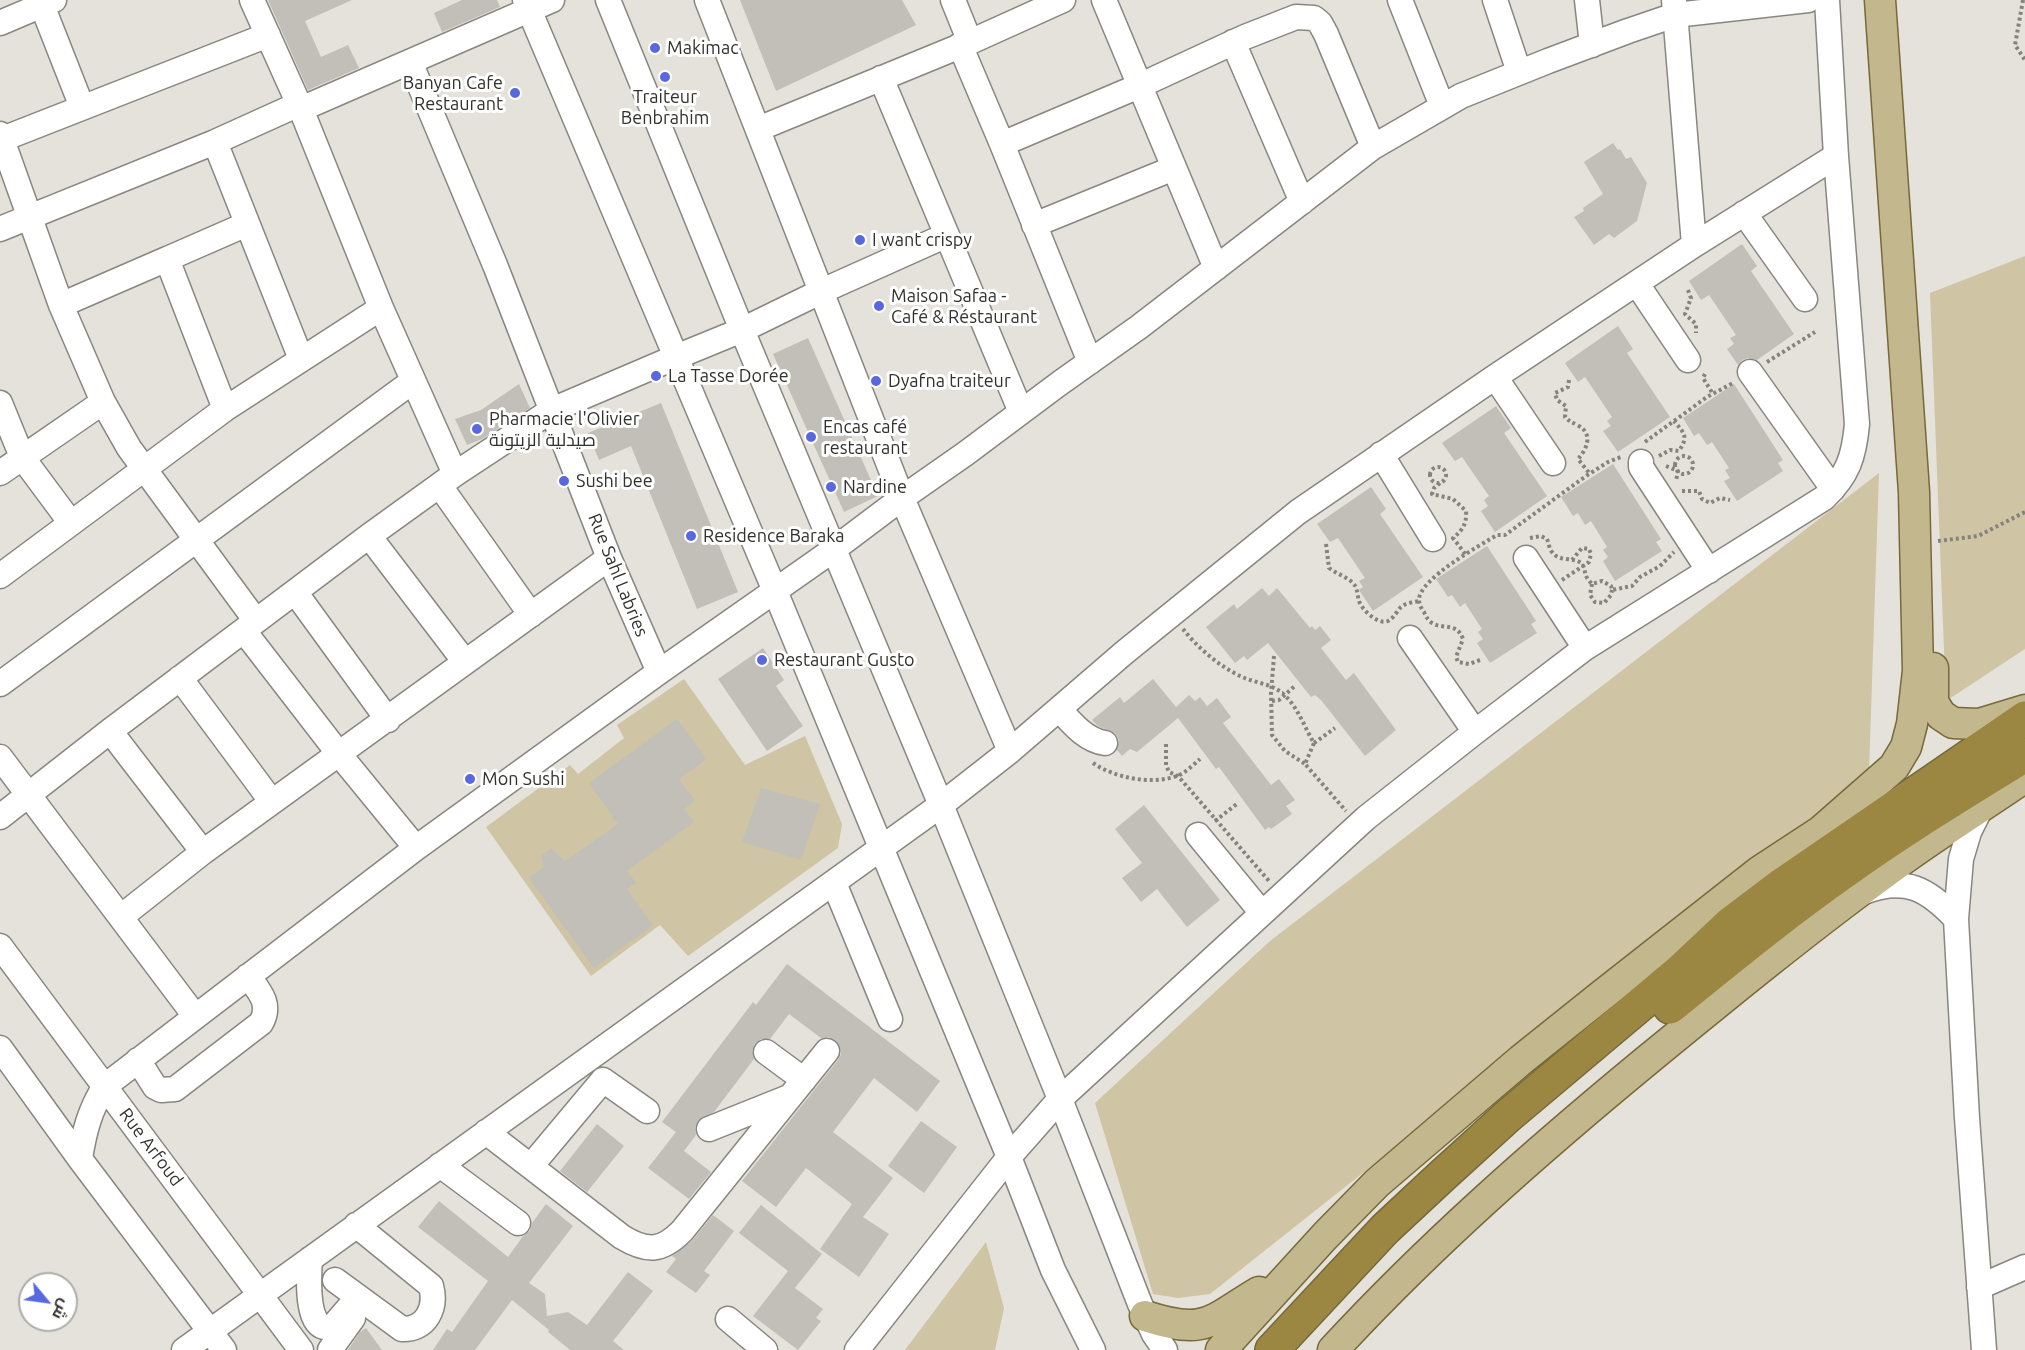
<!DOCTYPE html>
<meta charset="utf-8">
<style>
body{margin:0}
#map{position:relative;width:2025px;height:1350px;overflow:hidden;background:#e4e2da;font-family:Ubuntu,Cairo,sans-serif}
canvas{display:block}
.north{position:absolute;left:18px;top:1272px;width:60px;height:60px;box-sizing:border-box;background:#fff;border:2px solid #adadab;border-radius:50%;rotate:119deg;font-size:16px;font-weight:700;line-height:24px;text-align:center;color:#31312e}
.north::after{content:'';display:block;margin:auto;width:21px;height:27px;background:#5968df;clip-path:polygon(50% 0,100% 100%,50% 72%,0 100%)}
</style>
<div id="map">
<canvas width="2025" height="1350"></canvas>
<div class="north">ش</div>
</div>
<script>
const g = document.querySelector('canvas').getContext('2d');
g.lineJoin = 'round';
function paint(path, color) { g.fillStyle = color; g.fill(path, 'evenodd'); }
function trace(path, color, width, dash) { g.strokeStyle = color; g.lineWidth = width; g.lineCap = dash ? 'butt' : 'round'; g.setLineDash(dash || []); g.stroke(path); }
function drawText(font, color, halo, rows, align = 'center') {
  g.font = font + ' Ubuntu,Cairo,sans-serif'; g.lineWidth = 6; g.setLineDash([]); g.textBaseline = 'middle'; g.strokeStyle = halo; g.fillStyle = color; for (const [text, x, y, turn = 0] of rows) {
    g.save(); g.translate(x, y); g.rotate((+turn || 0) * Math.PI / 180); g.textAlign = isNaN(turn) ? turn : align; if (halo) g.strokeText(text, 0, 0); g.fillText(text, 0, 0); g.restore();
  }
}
paint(new Path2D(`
 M2025,256V649L1946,701L1930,293Z
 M1879,473L1869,772L1210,1294L1178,1298L1153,1294L1095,1103L1270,941Z
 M684,679L745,765L805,736L842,824L838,848L688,956L660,925L591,976L486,827L570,765L578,774L624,738L617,725Z
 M986,1242L1004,1308L995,1350H905Z`), '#cfc5a4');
paint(new Path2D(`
 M268,0H352L305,21L321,57L348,45L359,68L308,90Z
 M462,0H497L500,7L442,32L434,13Z
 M740,0H902L916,25L776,91Z
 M1613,143L1618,150L1620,149L1626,159L1631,157L1647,183L1637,221L1614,238L1609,234L1594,245L1574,217L1584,211L1583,208L1603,194L1584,162Z
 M1742,244L1757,266L1751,271L1794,334L1757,360L1748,358L1742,360L1738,365L1727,349L1734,344L1730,338L1736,335L1709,295L1701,300L1689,281Z
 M1618,326L1633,349L1627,353L1670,417L1618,452L1603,431L1611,426L1607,421L1612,417L1585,377L1578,382L1565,363Z
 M808,338L878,496L844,512L773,354Z
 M519,384L530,408L482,439L467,445L455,419L481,410Z
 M1734,384L1783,460L1778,463L1783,471L1737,501L1724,481L1730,478L1725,470L1729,468L1712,442L1707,445L1699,433L1694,436L1683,418Z
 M661,403L738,592L697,609L631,446L599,460L588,433Z
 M1496,406L1511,428L1504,433L1547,496L1495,532L1481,511L1488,506L1484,500L1489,496L1462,457L1455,461L1442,443Z
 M1613,464L1661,539L1656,542L1662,551L1615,581L1603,561L1608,557L1603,550L1607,547L1591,521L1585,525L1578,513L1573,516L1561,497Z
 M1371,487L1386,509L1380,514L1423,577L1373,611L1359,590L1363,587L1359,581L1365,578L1338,538L1330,542L1317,524Z
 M1487,546L1536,621L1531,624L1537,633L1490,663L1477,643L1483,639L1478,632L1482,629L1465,603L1460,607L1452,595L1448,597L1436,579Z
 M1262,588L1269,596L1277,588L1310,628L1312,626L1315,630L1320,626L1331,640L1321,648L1346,680L1354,673L1396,730L1365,756L1321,700L1315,695L1311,697L1268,643L1247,660L1244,656L1235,663L1206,627L1234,604L1237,609Z
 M763,648L784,680L776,686L803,726L767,751L718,679Z
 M1153,679L1176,707L1189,695L1195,701L1200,697L1207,706L1217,698L1231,717L1223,723L1271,785L1279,779L1295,800L1286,806L1292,814L1271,829L1269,827L1265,830L1219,767L1216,769L1178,718L1137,752L1130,749L1122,756L1117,750L1119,740L1115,733L1098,726L1092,720L1120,697L1124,703Z
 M677,719L707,759L679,779L695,801L684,809L694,822L627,871L636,883L627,889L653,925L594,968L529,878L544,867L541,856L551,849L565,861L618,824L589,783Z
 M761,788L820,804L801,860L742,842Z
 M1144,805L1220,900L1187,927L1157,889L1141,902L1122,878L1142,863L1115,829Z
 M787,964L940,1081L917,1112L874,1078L833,1132L893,1178L863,1217L889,1234L859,1277L820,1249L852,1204L806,1168L776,1207L742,1181L838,1060L841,1054L840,1046L835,1040L829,1037L821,1038L789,1014L770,1039H761L755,1043L752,1051L754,1059L714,1112L698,1121L695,1128L696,1135L684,1151L711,1172L689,1199L648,1168L676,1132L662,1122L753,1002L756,1005Z
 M921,1121L957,1147L924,1193L888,1166Z
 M597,1124L624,1146L587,1192L560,1171Z
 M439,1201L508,1257L523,1236L530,1231L532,1223L546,1204L573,1226L529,1283L545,1294L547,1316L568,1312L587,1325L628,1272L653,1291L613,1341L624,1350H570L548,1332L549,1330L512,1300L475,1350H433L447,1329L452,1332L488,1281L418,1227Z
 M761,1205L822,1254L795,1288L823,1309L816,1318L821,1321L798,1350L753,1316L788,1271L739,1233Z
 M713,1215L734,1231L704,1271L710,1275L696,1293L666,1272L676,1259L672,1256L692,1241Z
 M366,1328L382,1350H348L360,1332Z`), '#c1bfb8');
const minor = new Path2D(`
 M40,0L82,107
 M252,0L301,109L381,308L455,474
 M525,0L775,591L1009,1157L1053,1270L1093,1350
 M608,0L742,330L941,805L1060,1099L1140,1304L1154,1334L1165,1350
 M707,0L902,498L1010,751
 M953,0L970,42
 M1104,0L1216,268
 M1400,0L1442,106
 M1495,0L1519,72
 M1587,0L1592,45
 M1674,0L1694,245
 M0,23L54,0
 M1233,42L1302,202
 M960,45L1002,144L1090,362
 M410,62L495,265L609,558L659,672
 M881,78L1021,412
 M301,109L552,0
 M758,129L970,42L1063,0
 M0,134L61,305L103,402L129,448L256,621
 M0,140L268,35
 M215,142L301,359
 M1002,144L1139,86L1245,37L1296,17L1314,18L1320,23L1326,34L1373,147
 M1744,213L1805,299
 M1034,225L1174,168
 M0,229L215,142L299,104
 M167,259L247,224
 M1637,284L1688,360
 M61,305L167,259L225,409
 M1750,372L1833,489
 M1495,377L1553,463
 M0,403L22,457L71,523
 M1381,454L1433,539
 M1641,462V467L1709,571
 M0,473L103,402
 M440,486L531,615
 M369,536L465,662
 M1526,558L1585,648
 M0,576L225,409L381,308
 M295,592L388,720
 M244,631L339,754L416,848
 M1410,638L1475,732
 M180,678L272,802
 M0,684L413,381
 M1059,709C1072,723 1085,740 1105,743
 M110,731L203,852
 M0,757L195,1016
 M1982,806L1969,832L1961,859L1956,919L1967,1118L1984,1350
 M0,817L110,731L369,536L455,474L552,410L676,357L742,330L822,291L947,235
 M1198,835L1262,913
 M834,883L890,1019
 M1864,892C1905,876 1928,889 1956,919
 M122,916L203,852L609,558
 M0,946L301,1350
 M0,1048L80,1159L224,1350
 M766,1052L804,1080
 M138,1060L155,1087L161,1090L175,1089L261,1023C272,1004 259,991 248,976
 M709,1129L789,1097
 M486,1132L622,1237C647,1252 661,1252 682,1231L827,1051
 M80,1159C84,1132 90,1109 105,1086L416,848L659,672L833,550L902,498L965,454L1060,383L1139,327L1373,147L1461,96L1548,61L1628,31L1675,15L1808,0
 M440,1165L518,1223
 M531,1166L603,1080L647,1111
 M310,1259C309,1273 304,1337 333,1326L358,1297
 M335,1280L402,1329C426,1330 437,1308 431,1286L356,1225
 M1979,1287L2025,1267
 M728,1319L765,1350
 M184,1350L941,805L1010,751L1125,652L1298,512L1495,377L1694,245L1836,156
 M330,1350L353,1318
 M857,1350L1009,1157L1060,1099L1366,818L1475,732L1585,648L1824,498C1848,475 1854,457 1857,424L1836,156L1827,0`);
const major = new Path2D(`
 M1933,668V702L1941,715L1953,723L1979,724L2025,710
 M1145,1316C1206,1336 1210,1321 1259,1292
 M1221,1350L1325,1236L1377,1183L1521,1060L1601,996L1760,871L1821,831L1894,767L1906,747L1912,724L1918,671L1914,492L1880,0
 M1333,1350C1429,1246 1536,1152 1645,1062C1728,994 1811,926 1898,863C1939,833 1983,806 2025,777`);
const highway = new Path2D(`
 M1670,1007C1727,961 1784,914 1844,872C1902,830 1964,793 2025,755
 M1272,1350L1385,1229L1443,1175L1509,1115L1679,972L1730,924L1783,884L2025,718`);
trace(minor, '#88867f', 27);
trace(major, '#76693a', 33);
trace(highway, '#76693a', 36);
trace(new Path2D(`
 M2023,0L2015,45L2025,60
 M1688,290L1691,298L1685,314L1696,324V333
 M1767,362L1815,332
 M1705,374L1703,378L1713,394
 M1569,380L1568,387L1555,393L1557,400L1566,406L1565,417C1570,422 1572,422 1577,425C1594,433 1587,449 1578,459L1590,474
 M1645,442L1707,397L1733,383
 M1675 465a9 9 0 1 1 18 0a9 9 0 1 1-18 0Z
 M1659,456L1670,450L1679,451C1689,436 1684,433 1674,421
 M1666,466L1678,471L1676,481
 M1430 475a8 8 0 1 1 16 0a8 8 0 1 1-16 0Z
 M1440,483L1434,488L1432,494L1453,499L1466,511C1467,523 1463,530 1453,538L1466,555
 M1682,491H1699L1702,499L1710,503L1720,498L1730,500
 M1530,538L1541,536L1547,539C1549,543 1549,549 1552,552C1560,563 1574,556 1582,564C1587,571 1582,574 1592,584L1602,581L1611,586L1612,590L1632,586L1640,577L1660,566L1674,552
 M1938,541L1978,536L2025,512
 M1326,544L1329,568C1337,574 1347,577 1353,583C1358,588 1357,595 1359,601C1362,610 1378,625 1388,621C1394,618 1397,611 1401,607C1406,603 1413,602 1419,601
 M1562,580L1589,562L1591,554L1589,549L1582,548L1572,560
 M1592,584L1590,595L1595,602L1604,603L1611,595L1612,590
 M1183,629C1197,647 1219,666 1240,676C1254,683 1270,683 1282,693C1298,706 1304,727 1314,743L1305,764L1346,811
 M1274,656L1271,693L1272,735L1285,751L1305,764
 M1480,660L1469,664L1458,662L1456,657L1463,639C1457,622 1444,630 1432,623C1428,620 1426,617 1424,612C1421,608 1419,604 1419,599C1421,578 1479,546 1497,535H1505L1586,476L1608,462L1621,457
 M1272,701L1279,700L1296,685
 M1314,743L1335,728
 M1166,744V765L1169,772L1178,776L1269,881
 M1093,763C1115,778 1151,785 1177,776C1185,773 1193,765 1200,759
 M1215,821L1238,803`), '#84837d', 4, [3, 3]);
trace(minor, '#fff', 24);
trace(major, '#c3b78d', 30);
trace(highway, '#9b8741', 33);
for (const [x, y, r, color] of [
 [655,48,6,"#5968df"],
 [665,77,6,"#5968df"],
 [515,93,6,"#5968df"],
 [860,240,6,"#5968df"],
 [879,306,6,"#5968df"],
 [656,376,6,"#5968df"],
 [876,381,6,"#5968df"],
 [477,429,6,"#5968df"],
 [811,437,6,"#5968df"],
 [564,481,6,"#5968df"],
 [831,487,6,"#5968df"],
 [691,536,6,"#5968df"],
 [762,660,6,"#5968df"],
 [470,779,6,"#5968df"]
]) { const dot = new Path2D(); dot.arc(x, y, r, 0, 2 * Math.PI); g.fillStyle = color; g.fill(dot); trace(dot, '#fff', 2); }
drawText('18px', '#31312e', '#fff', [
 ["Makimac",667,48],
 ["Banyan Cafe",503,83,"right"],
 ["Restaurant",503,104,"right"],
 ["Traiteur",665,97,"center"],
 ["Benbrahim",665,118,"center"],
 ["I want crispy",872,240],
 ["Maison Safaa -",891,296],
 ["Café & Réstaurant",891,317],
 ["La Tasse Dorée",668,376],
 ["Dyafna traiteur",888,381],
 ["Pharmacie l'Olivier",489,419],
 ["صيدلية الزيتونة",489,440],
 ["Encas café",823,427],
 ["restaurant",823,448],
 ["Sushi bee",576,481],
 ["Nardine",843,487],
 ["Residence Baraka",703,536],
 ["Restaurant Gusto",774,660],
 ["Mon Sushi",482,779]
], 'left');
drawText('18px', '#31312e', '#fff', [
 ["Rue Sahl Labries",618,575,68],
 ["Rue Arfoud",151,1147,53]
]);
</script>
